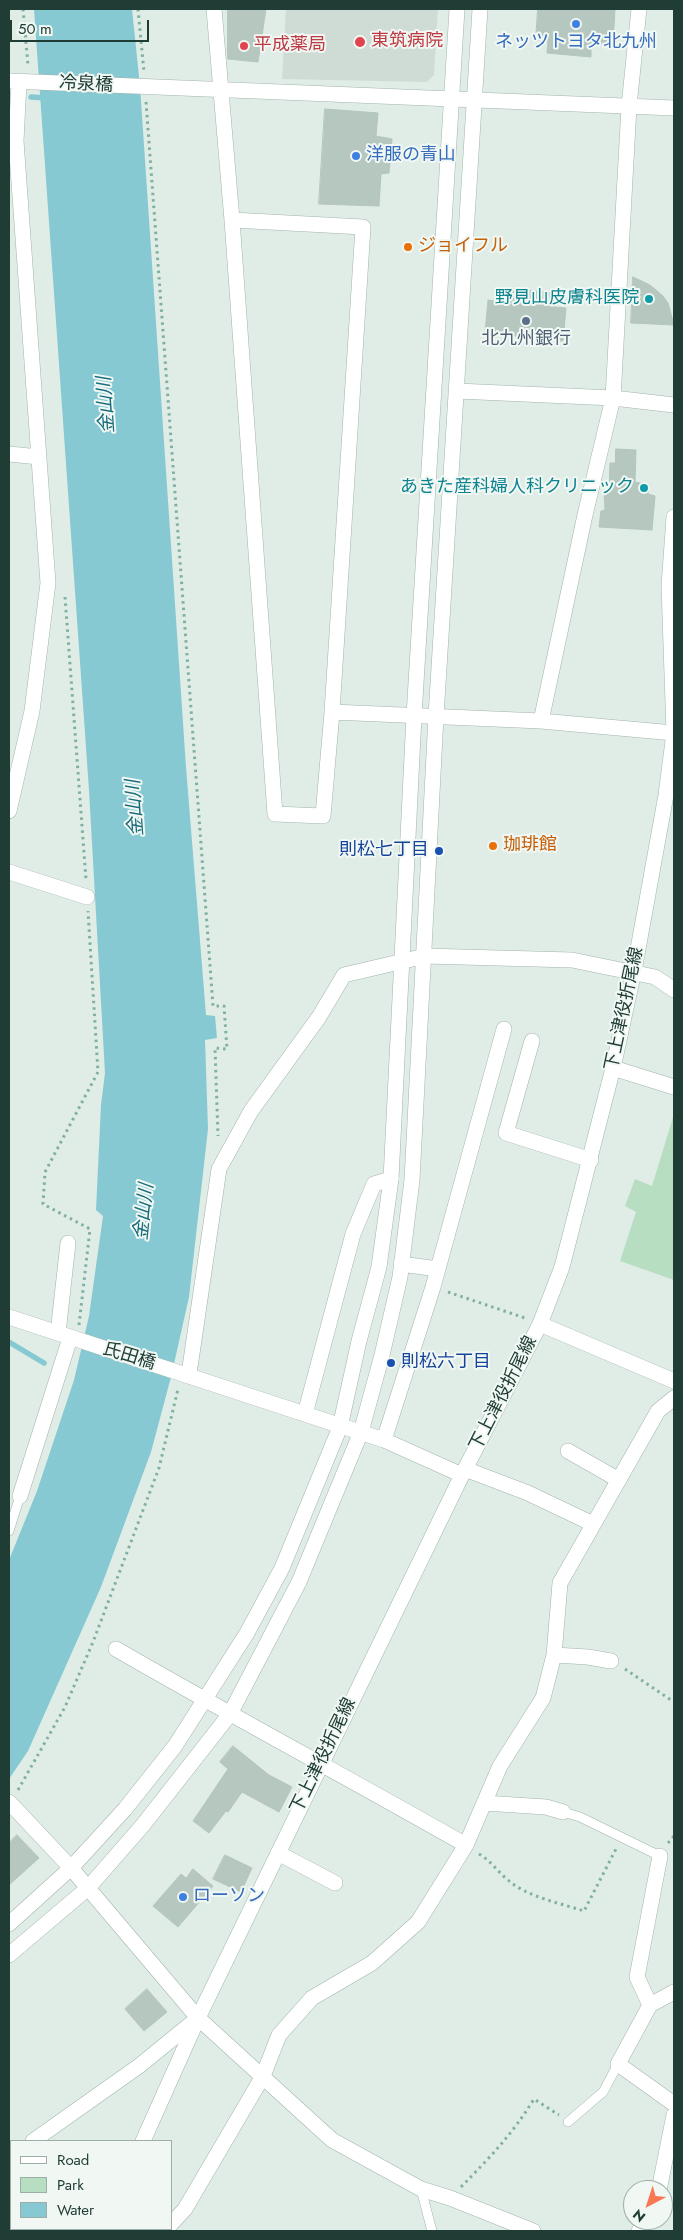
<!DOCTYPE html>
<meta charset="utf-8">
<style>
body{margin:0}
#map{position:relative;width:683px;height:2240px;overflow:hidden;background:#e0ece6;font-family:Jost,sans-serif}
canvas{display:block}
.frame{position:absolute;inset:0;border:10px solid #203d35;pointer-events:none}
.legend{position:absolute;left:10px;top:2140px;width:162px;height:90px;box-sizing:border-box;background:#f1f8f4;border:1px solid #9dada8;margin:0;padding:6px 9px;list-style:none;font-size:15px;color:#203d35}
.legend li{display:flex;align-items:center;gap:10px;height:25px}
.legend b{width:25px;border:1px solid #9dada8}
.north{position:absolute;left:623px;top:2180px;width:50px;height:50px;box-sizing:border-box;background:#f1f8f4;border:1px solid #9dada8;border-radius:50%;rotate:220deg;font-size:14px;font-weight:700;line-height:20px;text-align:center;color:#203d35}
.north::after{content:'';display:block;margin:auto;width:18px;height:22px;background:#f77853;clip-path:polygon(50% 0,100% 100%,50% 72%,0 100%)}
.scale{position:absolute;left:10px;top:20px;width:139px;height:22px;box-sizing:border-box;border:2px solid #203d35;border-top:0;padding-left:6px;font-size:15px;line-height:18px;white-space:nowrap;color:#203d35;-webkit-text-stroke:4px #f1f8f4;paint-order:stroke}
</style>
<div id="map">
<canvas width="683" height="2240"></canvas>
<div class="frame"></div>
<ul class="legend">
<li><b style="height:6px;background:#fff"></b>Road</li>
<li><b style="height:14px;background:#b8dec2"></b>Park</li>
<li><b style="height:14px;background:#86c9d3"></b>Water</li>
</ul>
<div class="north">N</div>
<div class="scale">50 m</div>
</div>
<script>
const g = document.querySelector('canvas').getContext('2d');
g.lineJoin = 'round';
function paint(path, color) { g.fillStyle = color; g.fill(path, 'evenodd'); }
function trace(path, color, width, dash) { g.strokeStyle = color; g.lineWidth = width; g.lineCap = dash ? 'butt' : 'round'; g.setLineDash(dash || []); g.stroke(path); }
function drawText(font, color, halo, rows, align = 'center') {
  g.font = font + ' Jost,"Noto Sans JP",sans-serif'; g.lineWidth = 4; g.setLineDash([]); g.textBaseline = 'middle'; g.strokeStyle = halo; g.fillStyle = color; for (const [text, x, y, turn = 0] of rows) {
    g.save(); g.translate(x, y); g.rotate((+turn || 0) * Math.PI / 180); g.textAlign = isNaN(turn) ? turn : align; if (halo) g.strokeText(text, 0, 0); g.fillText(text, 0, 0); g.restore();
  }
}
paint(new Path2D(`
 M286,9H438L434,75L427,82L282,79Z`), '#cfdcd5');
paint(new Path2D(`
 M674,1114V1280L620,1261L636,1212L625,1206L635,1179L652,1186Z`), '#b8dec2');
paint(new Path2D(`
 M34,9H132L140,86L186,767L206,1015L215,1016L217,1038L205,1040L208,1129L189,1297L171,1377L151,1452L101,1587L28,1751L9,1779V1560L37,1491L74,1380L89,1316L103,1216L96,1210L101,1105L105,1073L89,790Z`), '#86c9d3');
trace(new Path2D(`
 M31,97L47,98
 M9,1342L44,1363`), '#86c9d3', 5.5);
const building = new Path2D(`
 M228,9H266L258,62L228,59Z
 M538,9H615L613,45L591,44V57L547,53L548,41L536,40Z
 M325,109L378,113L376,136L392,139L389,173L381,174L379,206L319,204Z
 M633,277L650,285L663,296L668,303L674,325L631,323Z
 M504,288L556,293L555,307L566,308L563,341L485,333L488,300L502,302Z
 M616,449L636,450L635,482L649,485L648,494L655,496L652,530L599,527L601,511L605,510L604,492H609L610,463H615Z
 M233,1746L269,1775L292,1787L279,1812L242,1792L228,1812L226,1811L209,1833L193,1821L228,1769L220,1762Z
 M17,1835L39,1858L9,1885V1843Z
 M225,1855L252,1868L241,1892L213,1879Z
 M193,1869L213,1886L178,1927L153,1906L181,1874L186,1878Z
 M147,1989L167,2012L144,2031L125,2009Z`);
paint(building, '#b6c7bf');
trace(building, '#b3c6bd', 1);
const service = new Path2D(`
 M9,1531L20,1496
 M563,1812L580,1817L660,1856
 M568,2122L603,2092L618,2064
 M421,2189L432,2231`);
const minor = new Path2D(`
 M214,9L232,220L275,814L323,816L332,712L363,227L232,220
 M10,81L674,108
 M457,391L613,398L674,405
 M9,454L39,457
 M332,712L541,721L674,733
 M541,721L585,515L613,398L629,106L639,9
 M9,811L32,711L48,583L16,141L19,82
 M9,872L87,897
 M532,1041L506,1133L591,1160
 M613,1068L674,1087
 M401,1264L438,1269
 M9,1317L384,1440L462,1475
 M540,1324L674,1381
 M58,1333L68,1243
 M189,1374L219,1169L251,1111L319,1017L344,975L425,956L572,960L655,977L674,990
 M305,1414L353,1234L374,1184L391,1179
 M384,1440L433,1287L504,1029
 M568,1451L619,1480
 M465,1469L528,1493L593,1524
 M20,1496L70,1338
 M116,1649C232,1716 350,1779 466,1845
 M554,1655L588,1657L611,1661
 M9,1802L71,1868L198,2018L332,2140L421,2189L450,2198L533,2231
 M484,1803L546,1807L563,1812
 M278,1853L335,1883
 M674,1992L650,2005L618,2064L674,2104
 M650,2005L637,1977L660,1856
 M143,2141L198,2018
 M659,2190L674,2115
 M171,2224L185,2209L263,2076L279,2035L312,1998L372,1963L418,1922L466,1845L500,1766L543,1698L554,1655L560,1583L658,1411L674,1398
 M122,2229V2231
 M639,2231L645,2220`);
const tertiary = new Path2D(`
 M9,1924L71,1868L125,1809L175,1746L247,1633L282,1568L340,1427L359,1341L379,1267L391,1179L414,716L457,9
 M9,1955L88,1888L143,1825L230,1714L299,1582L361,1432L382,1355L400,1277L412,1180L436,716L480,9`);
const secondary = new Path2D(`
 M33,2141L139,2066L198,2018L462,1475L540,1324L562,1267L613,1068L634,971L666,795L674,733L669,586L674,517
 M9,2159L11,2157`);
trace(service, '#a3b4ad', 10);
trace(minor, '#a3b4ad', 16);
trace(tertiary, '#a3b4ad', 16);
trace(secondary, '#9eb8ae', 16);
trace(new Path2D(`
 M23,9L28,65
 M138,9L144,72
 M146,102L213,1006H224L227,1049L215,1048L218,1136
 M65,597L86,880
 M448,1292L525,1318
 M79,1325L90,1229L43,1204L45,1172L98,1072L88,911
 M625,1669L674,1702
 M18,1790L65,1707L93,1642L159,1468L178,1389
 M668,1843L674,1836
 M479,1854C491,1861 497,1871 508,1880C527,1897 560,1903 584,1911L616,1849
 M461,2187C491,2156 511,2136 534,2099L559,2115
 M75,2229L78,2231`), '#80b1a0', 3, [2.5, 4]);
trace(service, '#fff', 9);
trace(minor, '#fff', 15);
trace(tertiary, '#fff', 15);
trace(secondary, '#fff', 15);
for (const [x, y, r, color] of [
 [576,24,5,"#3f7fe0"],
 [360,42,6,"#e0444e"],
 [244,46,5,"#e0444e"],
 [356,156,5,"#3f7fe0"],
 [408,247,5,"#e8710a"],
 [649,299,5,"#0f9aa8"],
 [526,321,5,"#5c6f8a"],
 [644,488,5,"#0f9aa8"],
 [493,846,5,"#e8710a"],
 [439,851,5,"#1a4fb4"],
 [391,1363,5,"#1a4fb4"],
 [183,1897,5,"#3f7fe0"]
]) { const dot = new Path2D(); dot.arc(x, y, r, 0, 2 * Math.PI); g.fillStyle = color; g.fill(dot); trace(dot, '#f1f8f4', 2); }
drawText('18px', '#be3a42', '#f1f8f4', [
 ["東筑病院",371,42],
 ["平成薬局",254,46]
], 'left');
drawText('18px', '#366cbe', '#f1f8f4', [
 ["ネッツトヨタ北九州",576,43,"center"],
 ["洋服の青山",366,156],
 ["ローソン",193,1897]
], 'left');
drawText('18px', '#203d35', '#f1f8f4', [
 ["冷泉橋",86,85,3],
 ["下上津役折尾線",625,1009,-78],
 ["氏田橋",129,1357,17],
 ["下上津役折尾線",504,1394,-63],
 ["下上津役折尾線",324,1756,-64]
]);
drawText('18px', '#c56008', '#f1f8f4', [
 ["ジョイフル",418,247],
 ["珈琲館",503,846]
], 'left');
drawText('18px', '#0d838f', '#f1f8f4', [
 ["野見山皮膚科医院",639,299],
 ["あきた産科婦人科クリニック",634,488]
], 'right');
drawText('18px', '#4e5e75', '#f1f8f4', [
 ["北九州銀行",526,340]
]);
drawText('18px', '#164399', '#f1f8f4', [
 ["則松七丁目",429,851],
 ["則松六丁目",401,1363,"left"]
], 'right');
drawText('italic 19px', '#186c7b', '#f1f8f4', [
 ["金山川",107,405,-94],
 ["金山川",136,808,-94],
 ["金山川",145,1212,-84]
]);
</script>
